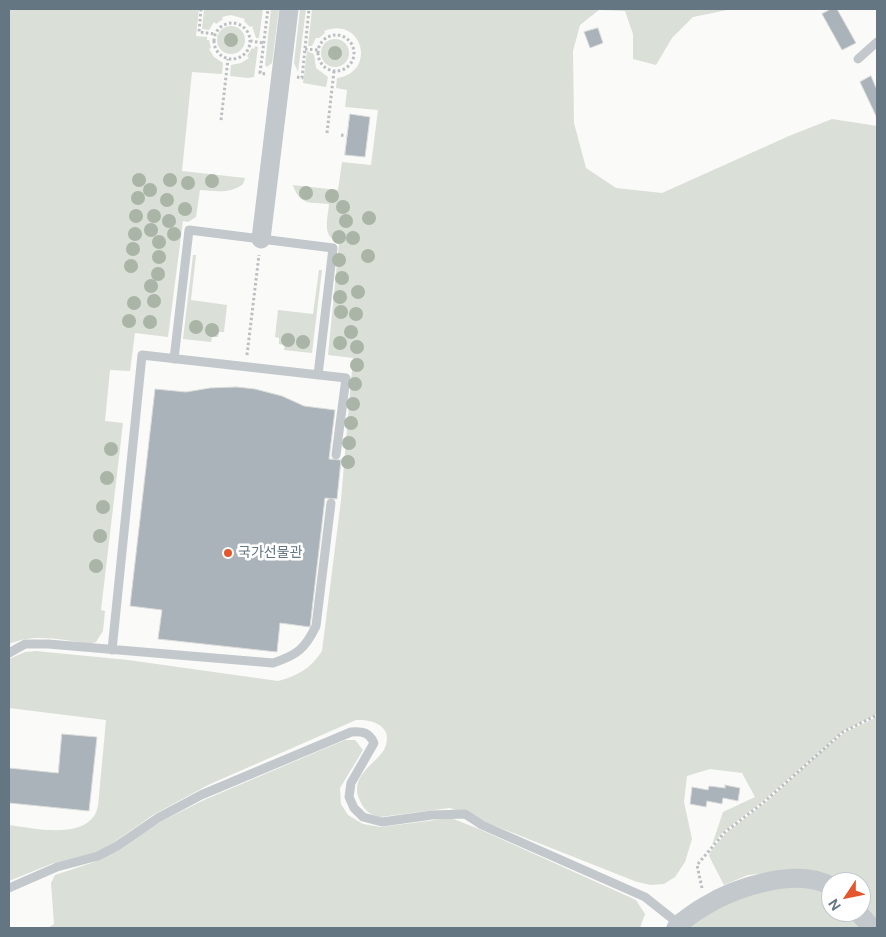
<!DOCTYPE html>
<meta charset="utf-8">
<style>
body{margin:0}
#map{position:relative;width:886px;height:937px;overflow:hidden;background:#fafaf8;font-family:"DM Sans",sans-serif}
canvas{display:block}
.frame{position:absolute;inset:0;border:10px solid #657683;pointer-events:none}
.north{position:absolute;left:821px;top:872px;width:50px;height:50px;box-sizing:border-box;background:#fff;border:1px solid #c1c8cd;border-radius:50%;rotate:236deg;font-size:14px;font-weight:700;line-height:20px;text-align:center;color:#657683}
.north::after{content:'';display:block;margin:auto;width:18px;height:22px;background:#e4572e;clip-path:polygon(50% 0,100% 100%,50% 72%,0 100%)}
</style>
<div id="map">
<canvas width="886" height="937"></canvas>
<div class="frame"></div>
<div class="north">N</div>
</div>
<script>
const g = document.querySelector('canvas').getContext('2d');
g.lineJoin = 'round';
function paint(path, color) { g.fillStyle = color; g.fill(path, 'evenodd'); }
function trace(path, color, width, dash) { g.strokeStyle = color; g.lineWidth = width; g.lineCap = dash ? 'butt' : 'round'; g.setLineDash(dash || []); g.stroke(path); }
function drawText(font, color, halo, rows, align = 'center') {
  g.font = font + ' "DM Sans","Noto Sans KR",sans-serif'; g.lineWidth = 5; g.setLineDash([]); g.textBaseline = 'middle'; g.strokeStyle = halo; g.fillStyle = color; for (const [text, x, y, turn = 0] of rows) {
    g.save(); g.translate(x, y); g.rotate((+turn || 0) * Math.PI / 180); g.textAlign = isNaN(turn) ? turn : align; if (halo) g.strokeText(text, 0, 0); g.fillText(text, 0, 0); g.restore();
  }
}
paint(new Path2D(`
 M9,9H199L196,36L207,37V40H209L211,48L209,49L214,57L223,63L222,74L192,72L182,171L245,178L243,184C231,194 215,191 200,190L196,217L188,222L183,221L168,337L135,333L130,371L110,370L105,421L123,423L101,610L105,611L103,631L96,642L90,644C63,640 35,633 9,644Z
 M204,9H263L259,38H256L252,26L250,27L244,21L245,19L231,15L222,17L223,19L216,24L214,22L209,30L202,29Z
 M271,9H279L272,63L267,67L265,65Z
 M300,9H306L298,72L294,63Z
 M312,9H732L693,17L672,38L656,65L633,59V34L625,11L599,10L580,25L573,51L574,123L586,168L616,188L662,193L789,136L832,119L877,126V714L843,731L763,801L724,831L712,845L723,812L755,797L742,773L710,769L687,776L684,802L692,839L685,862L675,877L664,884L651,885L637,882L450,808L380,817C370,815 365,811 360,801C347,773 381,763 386,745C392,725 371,719 356,720L208,785L153,815L113,843L98,852L51,864L9,881V825C32,828 78,839 94,816C96,814 97,809 98,806L106,720L9,708V659L25,652L36,651L128,660L278,681C298,676 311,668 322,651L341,500L353,358L328,355L339,243C321,236 328,219 329,204C310,202 300,206 293,185L338,190L342,162L371,165L378,110L345,107L347,90L336,88L337,78C378,72 362,15 324,31L325,33L319,38H316L312,46H308Z
 M217 40a14 14 0 1 1 28 0a14 14 0 1 1-28 0Z
 M321 53a14 14 0 1 1 28 0a14 14 0 1 1-28 0Z
 M255,46L258,47L254,77L248,78L230,76L231,65L241,63L249,58L247,56L252,48L254,49Z
 M307,51L314,54L316,68L328,77L326,87L303,83Z
 M193,255H196L191,300L227,305L224,332H219L218,337H212L211,342L183,339Z
 M319,270H322L312,353L284,350L285,345L279,344V338L275,337L278,310L313,314Z
 M877,717V923L861,904V882H840L825,873L798,870L748,875L724,885L709,856L710,852L726,833L765,803L822,751L844,733Z
 M345,740H355L363,750L340,788L341,804L348,815L363,824L381,827L451,818L479,829L636,900L645,914L640,928H48L54,924L51,883L55,875L94,862L120,848L162,821L204,800Z
 M802,882L831,892V912H852L865,928H684L735,896Z`), '#dadfd7');
const building = new Path2D(`
 M831,9H837L856,43L842,50L822,14Z
 M598,28L603,43L590,48L584,32Z
 M871,76L877,90V118L860,82Z
 M350,114L370,117L365,157L345,155Z
 M237,387L255,389L282,396L304,406L335,410L329,459L341,460L337,499L325,498L310,627L280,623L277,652L158,639L162,610L130,606L155,389L186,392L210,388Z
 M62,734L97,737L89,811L9,803V768L58,773Z
 M725,785L740,788L738,801L723,798L722,804L707,801L706,807L690,804L692,787L708,790L709,786L725,788Z`);
paint(building, '#aab3b9');
trace(building, '#dcdcda', 1);
trace(new Path2D(`
 M201,9L199,32L215,34
 M214 41a18 18 0 1 1 36 0a18 18 0 1 1-36 0Z
 M318 53a18 18 0 1 1 36 0a18 18 0 1 1-36 0Z
 M250,41L264,43
 M305,49L318,50
 M265,74L260,73L268,9
 M297,77L302,78L309,9
 M221,120L228,59
 M327,133L334,71
 M341,135L346,136
 M247,355L259,255
 M702,888L697,865L725,832L764,802L843,732L877,715`), '#bbbfc2', 3, [2.5, 2.5]);
trace(new Path2D(`
 M858,59L877,42
 M174,359L189,230L333,248L318,375
 M112,650L142,355L346,378L336,455
 M9,653L25,644H48L273,663C297,655 305,649 316,626L331,503
 M9,888L57,867L98,856L117,846L158,818L201,795L351,732C362,731 369,732 374,743L351,783L349,797L354,808L363,817L382,822L432,815L465,814L482,825L645,897L679,924`), '#c3c8cc', 9);
trace(new Path2D(`
 M261,239L289,9
 M858,912L872,928
 M676,928L679,924C687,918 696,911 705,906C736,887 797,867 831,886`), '#c3c8cc', 19);
g.fillStyle = '#aab4a7';
for (const [x, y] of [
 [231,40],
 [335,53],
 [139,180],
 [170,180],
 [212,181],
 [188,183],
 [150,190],
 [306,193],
 [332,196],
 [138,198],
 [167,200],
 [343,207],
 [185,209],
 [136,216],
 [154,216],
 [369,218],
 [169,221],
 [346,221],
 [151,230],
 [135,234],
 [174,234],
 [339,237],
 [353,238],
 [159,242],
 [133,249],
 [368,256],
 [159,257],
 [339,260],
 [131,266],
 [158,274],
 [342,278],
 [151,286],
 [358,292],
 [340,297],
 [154,301],
 [134,303],
 [341,312],
 [356,314],
 [129,321],
 [150,322],
 [196,327],
 [212,330],
 [351,332],
 [288,340],
 [303,342],
 [340,343],
 [357,347],
 [357,365],
 [355,384],
 [353,404],
 [351,423],
 [349,443],
 [111,449],
 [348,462],
 [107,478],
 [103,507],
 [100,536],
 [96,566]
]) { g.beginPath(); g.arc(x, y, 7, 0, 2 * Math.PI); g.fill(); }
for (const [x, y, r, color] of [
 [228,553,5,"#e4572e"]
]) { const dot = new Path2D(); dot.arc(x, y, r, 0, 2 * Math.PI); g.fillStyle = color; g.fill(dot); trace(dot, '#fff', 2); }
drawText('14px', '#657683', '#fff', [
 ["국가선물관",238,553]
], 'left');
</script>
